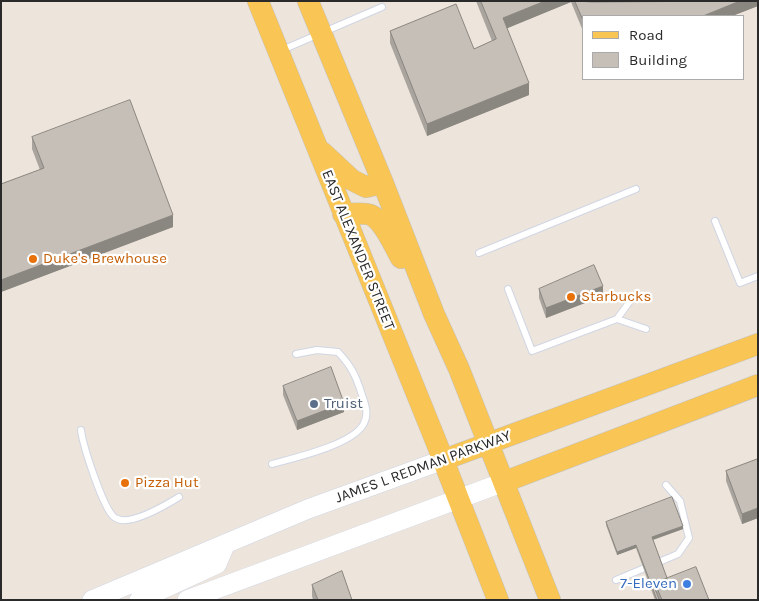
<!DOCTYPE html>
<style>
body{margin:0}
#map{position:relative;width:759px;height:601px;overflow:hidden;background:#ede4db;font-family:Karla,sans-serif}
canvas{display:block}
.frame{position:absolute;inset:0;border:2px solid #2a2a2a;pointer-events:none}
.legend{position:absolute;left:582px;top:15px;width:162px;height:65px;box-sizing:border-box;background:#fff;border:1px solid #aaa;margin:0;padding:6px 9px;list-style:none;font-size:15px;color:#2a2a2a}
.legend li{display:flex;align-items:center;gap:10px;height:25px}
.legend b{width:25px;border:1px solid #aaa}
</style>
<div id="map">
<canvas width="759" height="601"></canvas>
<div class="frame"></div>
<ul class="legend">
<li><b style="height:6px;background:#f9c554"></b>Road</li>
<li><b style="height:14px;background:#c5bfb7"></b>Building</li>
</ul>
</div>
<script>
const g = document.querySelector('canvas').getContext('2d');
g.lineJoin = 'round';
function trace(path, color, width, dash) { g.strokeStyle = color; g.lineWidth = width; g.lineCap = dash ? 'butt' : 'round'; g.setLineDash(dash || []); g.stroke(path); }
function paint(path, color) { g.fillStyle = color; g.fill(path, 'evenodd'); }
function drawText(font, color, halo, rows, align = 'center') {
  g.font = font + ' Karla,sans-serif'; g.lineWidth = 4.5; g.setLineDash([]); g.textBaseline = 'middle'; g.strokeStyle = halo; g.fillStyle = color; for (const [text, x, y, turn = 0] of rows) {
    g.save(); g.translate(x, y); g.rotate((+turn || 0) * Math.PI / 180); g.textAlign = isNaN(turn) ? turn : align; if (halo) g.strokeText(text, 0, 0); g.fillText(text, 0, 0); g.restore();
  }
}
const service = new Path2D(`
 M282,50L382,7
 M715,221L740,283L758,276
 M479,253L636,189
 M508,289L532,351L617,319L633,297
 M617,319L646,329
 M81,430C83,446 103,508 114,517C115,518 120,520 121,520C137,522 166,505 179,497
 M272,464C294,458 351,445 363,425C369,415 366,406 362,395C356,376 352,367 338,352L317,350L296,354
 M616,580L678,554L689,538L680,501L666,485`);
const secondary = new Path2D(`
 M92,600L308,509L443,460
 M139,600L217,564L225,545
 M187,600L504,482`);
const primary = new Path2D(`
 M258,1L435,439L498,600
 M308,1L383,183L434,314L459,369L550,600
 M322,152L352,180L366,187L383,183
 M343,214C352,214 363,212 371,215C384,221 394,246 401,258
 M443,460L758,344
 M504,482L758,385`);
trace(service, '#d0d6e4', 8);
trace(secondary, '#d0d6e4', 20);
trace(primary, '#c3c3c3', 22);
trace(service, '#fff', 6);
trace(secondary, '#fff', 19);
trace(primary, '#f9c554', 21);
paint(new Path2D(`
 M476,1H758V6L732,16H583V31L571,2L507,28L529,95L427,136L390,43V31L474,49L492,41Z
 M32,137L173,227L1,292V184L40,170L32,149Z
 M539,289L603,296L546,318L539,298Z
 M283,386L344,412L297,430L283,395Z
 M758,459V518L742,524L726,481V471Z
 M606,522L683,529L653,540L667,578L709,600H655L636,548L617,555L606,525Z
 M312,585L352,600H313L312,596Z`), '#a9a49d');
paint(new Path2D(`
 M545,1H571V2L503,30V18Z
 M740,1H758V6L732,16H703Z
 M529,83V95L427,136V124Z
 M173,215V227L1,292V280Z
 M603,286V296L546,318V308Z
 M344,403V412L297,430V421Z
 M758,508V518L742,524V514Z
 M683,526V529L652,540V537Z
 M636,545V548L617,555V552Z`), '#8a8680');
const building = new Path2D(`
 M481,1H545L503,18L529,83L427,124L390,31L456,4L474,49L496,39Z
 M575,1L592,2L740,1L703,16H583V20Z
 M130,100L173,215L1,280V184L44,168L32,137Z
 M594,265L603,286L546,308L539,289Z
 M331,367L344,403L297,421L283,386Z
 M758,459V508L742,514L726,471Z
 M672,497L683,526L652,537L667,578L655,583V589L659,599L657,600L636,545L617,552L606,522Z
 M696,567L709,600H662L655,583Z
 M342,571L352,600H318L312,585Z`);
paint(building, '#c5bfb7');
trace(building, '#8a8680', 1);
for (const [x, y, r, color] of [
 [33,259,5,"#e8710a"],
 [571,297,5,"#e8710a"],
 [314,404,5,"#5c6f8a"],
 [125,483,5,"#e8710a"],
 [687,584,5,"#3f7fe0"]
]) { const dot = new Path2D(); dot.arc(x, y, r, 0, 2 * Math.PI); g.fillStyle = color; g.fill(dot); trace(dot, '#fff', 2); }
drawText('15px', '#2a2a2a', '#fff', [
 ["EAST ALEXANDER STREET",358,250,68],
 ["JAMES L REDMAN PARKWAY",423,467,-20]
]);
drawText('15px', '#c56008', '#fff', [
 ["Duke's Brewhouse",43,259],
 ["Starbucks",581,297],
 ["Pizza Hut",135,483]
], 'left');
drawText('15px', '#4e5e75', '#fff', [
 ["Truist",324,404]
], 'left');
drawText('15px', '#366cbe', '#fff', [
 ["7-Eleven",677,584]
], 'right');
</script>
